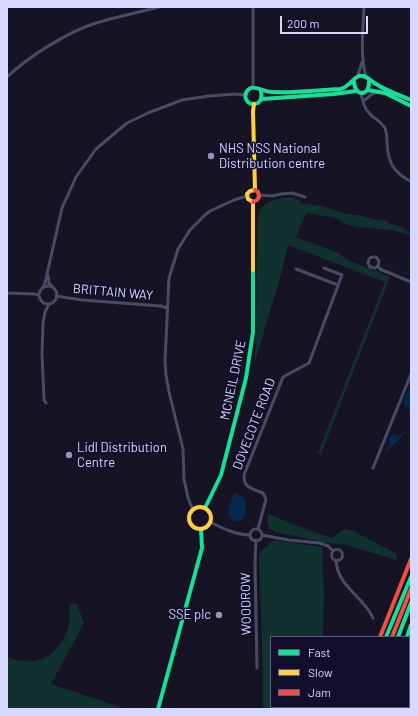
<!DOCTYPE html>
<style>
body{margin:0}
#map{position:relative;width:418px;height:716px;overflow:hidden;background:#161424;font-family:Barlow,sans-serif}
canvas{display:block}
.frame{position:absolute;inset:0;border:8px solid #d8d7ff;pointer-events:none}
.legend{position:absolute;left:270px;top:636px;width:140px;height:72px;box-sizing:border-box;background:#100e2a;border:1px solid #605e7f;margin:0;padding:5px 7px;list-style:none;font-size:12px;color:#d8d7ff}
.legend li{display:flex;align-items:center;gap:8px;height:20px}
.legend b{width:20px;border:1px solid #605e7f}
.scale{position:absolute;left:280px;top:16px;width:88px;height:18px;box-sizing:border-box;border:2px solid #d8d7ff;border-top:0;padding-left:5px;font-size:12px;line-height:14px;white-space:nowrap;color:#d8d7ff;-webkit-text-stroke:3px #100e2a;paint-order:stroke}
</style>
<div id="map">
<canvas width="418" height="716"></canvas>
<div class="frame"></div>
<ul class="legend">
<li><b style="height:5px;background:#16e098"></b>Fast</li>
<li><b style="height:5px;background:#ffcf43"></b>Slow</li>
<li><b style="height:5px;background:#f24e42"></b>Jam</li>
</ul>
<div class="scale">200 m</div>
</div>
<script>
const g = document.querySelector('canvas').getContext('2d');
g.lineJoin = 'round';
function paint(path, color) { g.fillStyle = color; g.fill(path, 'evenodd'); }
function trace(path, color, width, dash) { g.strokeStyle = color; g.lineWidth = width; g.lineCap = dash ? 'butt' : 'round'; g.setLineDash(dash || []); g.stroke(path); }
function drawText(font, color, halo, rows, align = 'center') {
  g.font = font + ' Barlow,sans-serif'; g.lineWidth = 3; g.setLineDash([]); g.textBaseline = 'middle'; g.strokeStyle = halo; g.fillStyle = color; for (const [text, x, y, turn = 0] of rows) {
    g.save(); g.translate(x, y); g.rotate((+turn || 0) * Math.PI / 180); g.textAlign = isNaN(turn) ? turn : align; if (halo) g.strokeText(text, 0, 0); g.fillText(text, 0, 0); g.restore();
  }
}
paint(new Path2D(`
 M289,197L301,200L300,203L325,207L346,214L358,215L378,220H385L390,224L402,227L407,231L411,232V235L390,230L359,227L345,224L336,218L307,213L305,215L296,237L338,253L348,260L390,277L321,454L318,453L385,282L288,245L280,278L254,365L256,339L257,226C258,222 257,217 259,213C263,201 277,199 289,197Z
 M268,514L311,531L332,538L345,529L353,531L397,554L396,560L347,545L327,543L275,532C266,526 267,524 268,514Z
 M274,540L322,547L324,594L323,637H271V707H331L332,709H263L262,639L259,557L261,551Z
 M69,604H77L84,623L51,684L126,709H7V657C27,665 47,663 60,644C64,638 68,631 69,624C70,617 69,611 69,604Z`), '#11312e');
paint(new Path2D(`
 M409,389L410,391V415H409V408L406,407L404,404V399Z
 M403,432H404L402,436L386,452L385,451L386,447H388C391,442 388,439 392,434L395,435L398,437Z
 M236,493L245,499C246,506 248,523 236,521C234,521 232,519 230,518C225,506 232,505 233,495Z`), '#08274c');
trace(new Path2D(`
 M387,266L411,275`), '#08274c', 1);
trace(new Path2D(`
 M253,7V87
 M364,7C363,29 360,55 366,77
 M7,77C28,57 66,33 93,24C115,17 137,13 159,7
 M357,77L360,69L362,62
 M361,93C362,99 364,108 369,113C374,119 380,120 385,128C387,133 387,138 387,143C388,162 393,172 410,181
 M365,100L372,94L379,92
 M259,195L272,196L281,194L292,193L305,197
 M378,266L375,268L370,267L368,263L369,259L372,257H376L379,261L378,266L380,269L411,282
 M296,269L338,285
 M48,275L49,283L52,286
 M39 295a9 9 0 1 1 18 0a9 9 0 1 1-18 0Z
 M43,288L45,283L62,208L76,177L96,149L127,123L148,113L182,100L209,96L235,94L246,95
 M7,293L34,294L39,295
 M56,296L82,300L161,306L167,308
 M46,403L44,400L42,354L43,323L45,312L49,304
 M373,468L411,374
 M193,510L188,498L184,479L183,449L169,392L166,375L165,361L169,278L178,249L190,230L205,215L210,211L234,200L247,196
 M210,522C222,528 236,535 250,535
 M258,529L266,499L263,493C253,489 243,488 244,475L283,377L309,363L342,275L324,268
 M250 535a6 6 0 1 1 12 0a6 6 0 1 1-12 0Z
 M262,535L289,540L319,543L328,546L333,551
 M256,540L255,563L257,668
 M331.5 555a5.5 5.5 0 1 1 11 0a5.5 5.5 0 1 1-11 0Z
 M336,561C338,583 354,591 366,607C369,610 371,614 373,618`), '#494a65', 3);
trace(new Path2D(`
 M354,81C354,97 370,97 369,81
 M368,90L385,93L411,106
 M261,91C262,96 262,100 258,103C245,108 241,92 251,88C255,86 265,92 272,92C295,93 318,90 340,89C350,87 351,79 359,76C365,74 371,81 376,84C387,91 399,95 411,100
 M262,99L334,94L356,91
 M205,508L221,475L246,378L253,332V270
 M386,637L411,577
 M398,637L411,603
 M407,637L411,625
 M384,707V709
 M158,709L202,548L201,529
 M346,709L348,707`), '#16e098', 4);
trace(new Path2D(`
 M254,104L253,111L255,190
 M253,202L248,199L247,194L250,191L255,190
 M253,202V270
 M189 518a11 11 0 1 1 22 0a11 11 0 1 1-22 0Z
 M356,709L357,707
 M364,709L365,707`), '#ffcf43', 4);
trace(new Path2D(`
 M253,202L257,200L259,197L258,192L255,190
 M380,637L411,559
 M392,637L411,589
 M369,709L370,707`), '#f24e42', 4);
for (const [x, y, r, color] of [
 [211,156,4,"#9493b2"],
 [69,455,4,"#9493b2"],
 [219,615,4,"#9493b2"]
]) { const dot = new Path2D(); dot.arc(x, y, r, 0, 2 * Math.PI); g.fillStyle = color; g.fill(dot); trace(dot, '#100e2a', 1.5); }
drawText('13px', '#d8d7ff', '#100e2a', [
 ["NHS NSS National",219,149],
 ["Distribution centre",219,164],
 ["Lidl Distribution",77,448],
 ["Centre",77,463],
 ["SSE plc",211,615,"right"]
], 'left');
drawText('13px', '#d8d7ff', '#100e2a', [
 ["BRITTAIN WAY",113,292,5],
 ["MCNEIL DRIVE",233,380,-78],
 ["DOVECOTE ROAD",254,424,-69],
 ["WOODROW",246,604,-91]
]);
</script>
